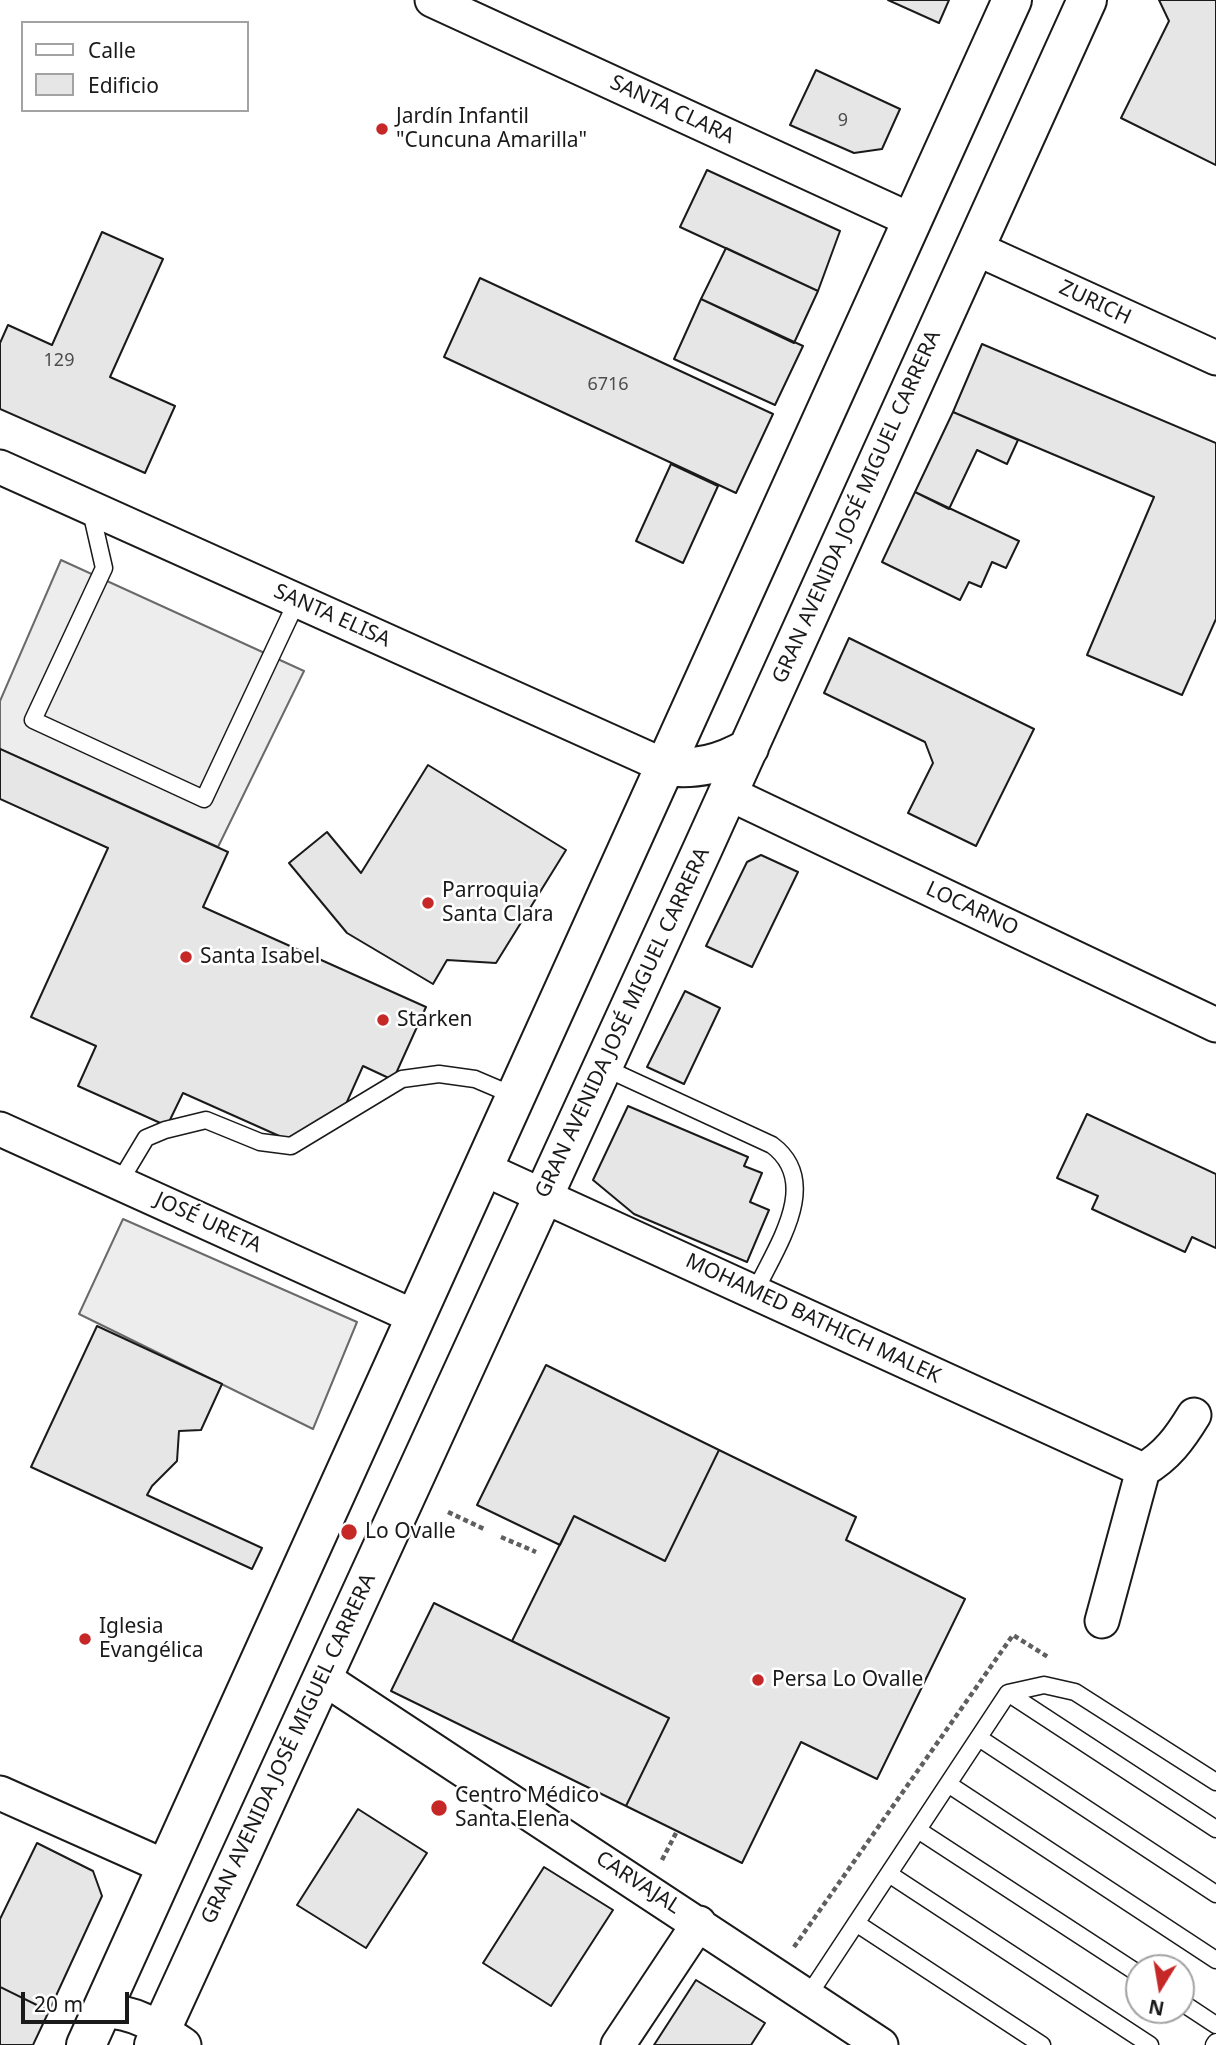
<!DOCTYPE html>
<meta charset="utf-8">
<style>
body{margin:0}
#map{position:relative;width:1216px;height:2045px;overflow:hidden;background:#fff;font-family:"Noto Sans",sans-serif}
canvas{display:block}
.legend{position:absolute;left:21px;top:21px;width:228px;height:91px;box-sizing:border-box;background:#fff;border:2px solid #a3a3a3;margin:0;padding:9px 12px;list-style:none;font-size:21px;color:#1a1a1a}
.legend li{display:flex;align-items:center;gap:14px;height:35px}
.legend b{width:35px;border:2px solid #a3a3a3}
.north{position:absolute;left:1125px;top:1954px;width:70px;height:70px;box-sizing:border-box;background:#fff;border:2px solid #a3a3a3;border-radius:50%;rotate:191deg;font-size:19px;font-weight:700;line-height:28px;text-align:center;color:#1a1a1a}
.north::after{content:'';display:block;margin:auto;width:24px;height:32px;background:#c62828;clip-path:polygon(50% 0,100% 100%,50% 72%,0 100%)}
.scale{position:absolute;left:21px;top:1992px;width:108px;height:32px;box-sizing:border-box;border:4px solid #1a1a1a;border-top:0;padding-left:9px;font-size:21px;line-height:24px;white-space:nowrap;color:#1a1a1a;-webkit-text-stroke:5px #fff;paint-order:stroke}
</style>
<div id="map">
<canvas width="1216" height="2045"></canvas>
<ul class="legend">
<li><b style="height:9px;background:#fff"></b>Calle</li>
<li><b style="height:19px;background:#e6e6e6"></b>Edificio</li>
</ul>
<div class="north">N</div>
<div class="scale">20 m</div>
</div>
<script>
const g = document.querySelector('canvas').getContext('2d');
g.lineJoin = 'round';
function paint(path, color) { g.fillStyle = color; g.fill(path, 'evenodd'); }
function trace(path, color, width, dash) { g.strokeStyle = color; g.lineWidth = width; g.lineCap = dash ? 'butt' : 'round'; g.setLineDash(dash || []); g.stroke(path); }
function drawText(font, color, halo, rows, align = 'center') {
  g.font = font + ' "Noto Sans",sans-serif'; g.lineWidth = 5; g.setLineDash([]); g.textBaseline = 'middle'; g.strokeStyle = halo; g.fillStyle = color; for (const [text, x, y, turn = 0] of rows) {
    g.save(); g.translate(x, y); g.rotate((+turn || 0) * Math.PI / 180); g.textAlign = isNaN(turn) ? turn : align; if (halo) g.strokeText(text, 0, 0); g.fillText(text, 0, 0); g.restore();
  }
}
const built = new Path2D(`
 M61,560L304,671L218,847L0,749V701Z
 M123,1219L357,1322L313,1429L79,1314Z`);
paint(built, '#ededed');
trace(built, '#6a6a6a', 2);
const building = new Path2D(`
 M888,0H949L939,23Z
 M1159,0H1216V165L1121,118L1169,21Z
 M816,70L900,109L882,149L854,153L790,125Z
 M707,170L840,231L818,291L680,227Z
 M102,232L163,259L110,377L175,406L145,473L0,409V343L8,325L52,345Z
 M726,248L818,291L794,343L701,299Z
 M480,278L773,414L736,493L444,357Z
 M701,299L803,346L775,405L674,359Z
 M982,344L1216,443V619L1182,695L1087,655L1154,497L953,412Z
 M953,412L1018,440L1007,464L977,450L949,509L915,492Z
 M671,464L718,486L683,563L636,541Z
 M915,492L1019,541L1006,568L992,562L981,587L969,582L960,600L882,562Z
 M849,638L1034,729L976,846L908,813L933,763L925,742L824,693Z
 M0,749L228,852L203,907L426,1007L393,1080L363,1066L342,1113L286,1139L183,1093L167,1126L78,1086L96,1046L31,1017L108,848L0,799Z
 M428,765L566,850L496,963L447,960L433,984L347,933L289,863L327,832L361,873Z
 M761,855L798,872L752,967L706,946L747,862Z
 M685,991L720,1008L684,1084L647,1067Z
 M628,1106L748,1157L744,1166L762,1173L750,1202L769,1210L747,1262L634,1214L593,1180Z
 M1087,1114L1216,1174V1248L1192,1237L1185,1252L1092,1209L1098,1196L1057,1178Z
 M97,1326L222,1384L201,1430L179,1431L177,1461L152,1486L147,1495L262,1548L252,1569L31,1467Z
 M546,1365L719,1450L665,1561L574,1516L560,1545L477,1505Z
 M719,1450L856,1517L846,1540L965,1599L877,1779L801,1742L742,1863L626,1806L669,1718L512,1641L574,1516L665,1561Z
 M434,1603L669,1718L626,1806L391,1691Z
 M358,1809L427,1853L366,1948L297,1905Z
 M37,1843L93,1871L102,1896L49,2011L0,1987V1919Z
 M544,1867L613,1910L551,2006L483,1963Z
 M696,1980L765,2023L751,2045H654Z
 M0,1987L49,2011L33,2045H0Z`);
paint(building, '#e6e6e6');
trace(building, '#1a1a1a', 2);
const lane = new Path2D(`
 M90,507L104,568L33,720L204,799L297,601
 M603,1067L772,1145C823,1183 775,1248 755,1292
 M119,1183L146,1138L165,1130L206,1120L260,1142L291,1146L402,1079L439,1074L475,1079L515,1096
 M1008,1693L1216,1829
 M979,1738L1216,1894
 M948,1784L1216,1960
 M918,1830L1139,1974
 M889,1874L1150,2045
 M856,1923L1042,2045
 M808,1996L1008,1693L1044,1685L1075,1692L1216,1782
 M1181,2002L1216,2025
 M1214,2045L1216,2042`);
const street = new Path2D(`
 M432,0L913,221
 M975,248L1216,358
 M0,467L665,766
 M728,793L1216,1025
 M0,1129L415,1317
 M482,1168L1143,1470
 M1102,1621L1143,1470C1167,1456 1180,1438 1194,1415
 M322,1677L881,2045
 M0,1793L166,1867
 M101,2011C134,2010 158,2027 184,2045
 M618,2045L699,1923`);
const primary = new Path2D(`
 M665,766C697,770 721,764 749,748
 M86,2045L1012,0
 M154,2045L703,848L1087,0`);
trace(lane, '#1a1a1a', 19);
trace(street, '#1a1a1a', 37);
trace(primary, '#1a1a1a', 42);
trace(new Path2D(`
 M448,1512L484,1529
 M501,1537L536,1552
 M662,1860L677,1831
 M794,1947L1013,1635L1048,1657`), '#5f5f5f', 4.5, [5, 3.5]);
trace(lane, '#fff', 16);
trace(street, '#fff', 33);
trace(primary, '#fff', 38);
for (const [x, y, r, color] of [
 [382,129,7,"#c62828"],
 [428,903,7,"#c62828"],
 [186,957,7,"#c62828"],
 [383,1020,7,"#c62828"],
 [349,1532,9,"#c62828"],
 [85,1639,7,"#c62828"],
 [758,1680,7,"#c62828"],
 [439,1808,9,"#c62828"]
]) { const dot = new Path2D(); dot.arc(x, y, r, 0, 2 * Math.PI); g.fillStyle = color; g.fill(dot); trace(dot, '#fff', 2.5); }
drawText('18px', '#4d4d4d', null, [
 ["9",843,121],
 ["129",59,361],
 ["6716",608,385]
]);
drawText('21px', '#1a1a1a', '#fff', [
 ["SANTA CLARA",672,110,25],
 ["ZURICH",1095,303,25],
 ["GRAN AVENIDA JOSÉ MIGUEL CARRERA",857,507,-66],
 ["SANTA ELISA",332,616,24],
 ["LOCARNO",972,909,25],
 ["GRAN AVENIDA JOSÉ MIGUEL CARRERA",623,1023,-65],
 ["JOSÉ URETA",208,1223,25],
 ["MOHAMED BATHICH MALEK",813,1319,25],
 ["GRAN AVENIDA JOSÉ MIGUEL CARRERA",289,1749,-65],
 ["CARVAJAL",638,1883,33]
]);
drawText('21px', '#1a1a1a', '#fff', [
 ["Jardín Infantil",396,117],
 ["\"Cuncuna Amarilla\"",396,141],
 ["Parroquia",442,891],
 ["Santa Clara",442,915],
 ["Santa Isabel",200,957],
 ["Starken",397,1020],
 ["Lo Ovalle",365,1532],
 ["Iglesia",99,1627],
 ["Evangélica",99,1651],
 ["Persa Lo Ovalle",772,1680],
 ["Centro Médico",455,1796],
 ["Santa Elena",455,1820]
], 'left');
</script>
